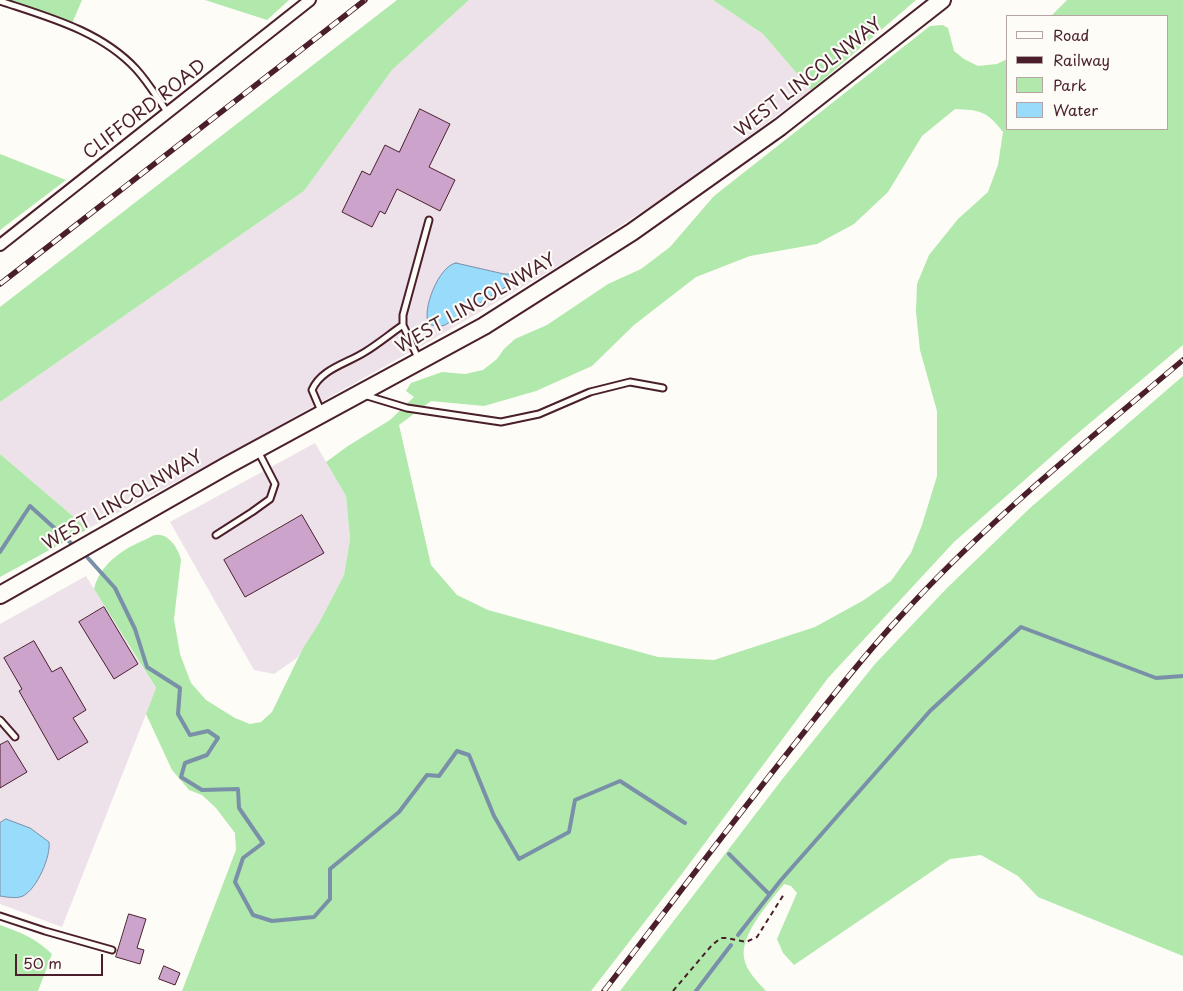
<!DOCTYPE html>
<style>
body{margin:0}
#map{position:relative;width:1183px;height:991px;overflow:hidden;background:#fdfcf7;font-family:"Playpen Sans",sans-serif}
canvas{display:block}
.legend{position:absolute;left:1006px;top:15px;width:162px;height:115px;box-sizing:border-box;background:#fdfcf7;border:1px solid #b5a4a5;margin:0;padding:6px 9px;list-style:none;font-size:15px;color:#4a1f2b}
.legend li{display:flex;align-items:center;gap:10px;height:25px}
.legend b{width:25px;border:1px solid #b5a4a5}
.scale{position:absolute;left:15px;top:954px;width:88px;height:22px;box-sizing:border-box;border:2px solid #4a1f2b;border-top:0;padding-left:6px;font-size:15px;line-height:18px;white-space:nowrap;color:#4a1f2b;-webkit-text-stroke:4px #fdfcf7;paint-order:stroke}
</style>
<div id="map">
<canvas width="1183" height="991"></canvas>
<ul class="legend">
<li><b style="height:6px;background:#fdfcf7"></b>Road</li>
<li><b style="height:6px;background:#4a1f2b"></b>Railway</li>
<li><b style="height:14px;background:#b1e8ab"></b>Park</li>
<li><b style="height:14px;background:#99dbfb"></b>Water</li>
</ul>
<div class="scale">50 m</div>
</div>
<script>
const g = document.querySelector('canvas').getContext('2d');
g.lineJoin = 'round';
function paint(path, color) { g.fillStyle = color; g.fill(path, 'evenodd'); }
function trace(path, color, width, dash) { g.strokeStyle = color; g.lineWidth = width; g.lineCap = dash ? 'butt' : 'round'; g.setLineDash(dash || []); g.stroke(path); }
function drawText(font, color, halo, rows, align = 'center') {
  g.font = font + ' "Playpen Sans",sans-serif'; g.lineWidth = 4.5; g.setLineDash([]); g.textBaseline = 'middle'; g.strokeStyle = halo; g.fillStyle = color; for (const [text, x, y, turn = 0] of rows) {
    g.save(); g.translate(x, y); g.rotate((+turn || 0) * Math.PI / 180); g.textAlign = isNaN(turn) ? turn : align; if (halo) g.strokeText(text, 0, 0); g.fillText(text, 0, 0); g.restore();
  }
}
paint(new Path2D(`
 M469,0H713L763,34L811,90L683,185L562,264L430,341L223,457L88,529L0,454V402L304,191L392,70Z
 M315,443L346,496L350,539L344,575L319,623L297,658L274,674L254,670L170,522Z
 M86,576L156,689L62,927L0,904V624Z`), '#eee2ea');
paint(new Path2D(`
 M1,0H82L71,26Z
 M205,0H289L267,20Z
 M397,0H469L392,70L304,191L0,402V307Z
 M713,0H916L811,90L763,34Z
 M1067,0H1183V345L1078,433L954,542L828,678L681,875L591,991H182L236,850L235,833L216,808L202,795L189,790L172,770L146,714L156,688L94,589C100,565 120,551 142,541C146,540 152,535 156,535C169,533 179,550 181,560L174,619L180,654L191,683L206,700L235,718L250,724L261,722L272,712L303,648L319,623L344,575L350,539L346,496L326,462L348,446L390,420L414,397L406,391L411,383L442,372L465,374L483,370L497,359L504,349L515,339L547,325L608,284L641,269L670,247L714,196L930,26L943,25L948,28L954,51L964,59L978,66L997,64L1007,59V129H1167V16H1051ZM955,109C980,110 987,111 1003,132L998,165L988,192L958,219L929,255L917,284L916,312L920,350L937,411V476L922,525L911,553L891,581L864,600L815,627L714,660L658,657L488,610L457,595L431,565L399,425L431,401L484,406L536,391L592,366L634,325L696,277L750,256L817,244L854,224L888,192L922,136Z
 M0,154L66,180L0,230Z
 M1183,376V956L1038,897L1018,876L981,855L950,859L794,965L783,953L777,939L797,893L791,886L784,884C770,902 740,934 744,958C746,971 758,982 766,991H620L784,777L875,664L947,588L1030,508Z
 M0,454L88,529L0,577Z
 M0,925C20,932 37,939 52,954L38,991H0Z`), '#b1e8ab');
const water = new Path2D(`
 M456,263L504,274H522L523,276L445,325L438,327L429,324C421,311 439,265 456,263Z
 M6,819L30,828L49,842C51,856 37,889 23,896C16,899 7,897 0,896V823Z`);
paint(water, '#99dbfb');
trace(water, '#7990a8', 1);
trace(new Path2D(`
 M0,552L30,506L71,543
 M87,557L115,588L135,629L147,667L180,688L178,714L190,735L208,731L218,738L207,755L185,763L181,777L202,790L238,789L239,808L263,843L243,858L235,882L253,915L272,921L314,917L330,899V869L399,812L427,775L439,776L457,751L469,755L494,816L519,859L569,832L575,800L620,781L685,823
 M729,854L769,894
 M738,935L781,880L930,711L1021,627L1156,678L1183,676
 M696,991L731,945`), '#7990a8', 4);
const building = new Path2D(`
 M420,109L450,124L429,167L455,180L440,211L397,189L385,214L380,211L372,227L342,212L362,171L370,175L385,145L399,152Z
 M302,515L324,553L245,597L224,560Z
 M104,607L138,664L114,679L79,622Z
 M34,641L52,672L61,667L86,710L73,718L88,742L58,760L19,691L22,689L4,658Z
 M8,741L27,772L0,788V745Z
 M129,914L146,919L137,948L144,950L140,964L116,957Z
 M164,966L180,973L175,985L159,979Z`);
paint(building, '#cca4cb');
trace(building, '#4a1f2b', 1);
const service = new Path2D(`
 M0,1C48,17 101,31 136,69C148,82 158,99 168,113
 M418,358L403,325V315L429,220
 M364,395L407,408L501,422L539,414L590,392L630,382L663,388
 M321,411L312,390C321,369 346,364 365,352C378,344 390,334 403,325
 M216,535L252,512L270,499L275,484L258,451
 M0,720L15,737
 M0,916L45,931L112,950`);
const minor = new Path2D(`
 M0,245L310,0`);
const primary = new Path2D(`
 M0,595L228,465L484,326L632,232L780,127L942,0`);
trace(service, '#4a1f2b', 9);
trace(minor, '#4a1f2b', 14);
trace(primary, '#4a1f2b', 20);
trace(new Path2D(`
 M673,991L712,945L721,938H727L746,942L757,937L784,894`), '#4a1f2b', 2, [5, 4]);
trace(service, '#fdfcf7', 5);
trace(minor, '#fdfcf7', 10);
trace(primary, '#fdfcf7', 16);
const rail = new Path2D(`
 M0,284L365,0
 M604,991C671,904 736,817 805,731C835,693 865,654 899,618C985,523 1085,443 1183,360`);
trace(rail, '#4a1f2b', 5.5);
trace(rail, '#fdfcf7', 4, [11]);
drawText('18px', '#4a1f2b', '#fdfcf7', [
 ["WEST LINCOLNWAY",809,78,-38],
 ["CLIFFORD ROAD",145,110,-38],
 ["WEST LINCOLNWAY",476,304,-30],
 ["WEST LINCOLNWAY",123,501,-30]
]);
</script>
